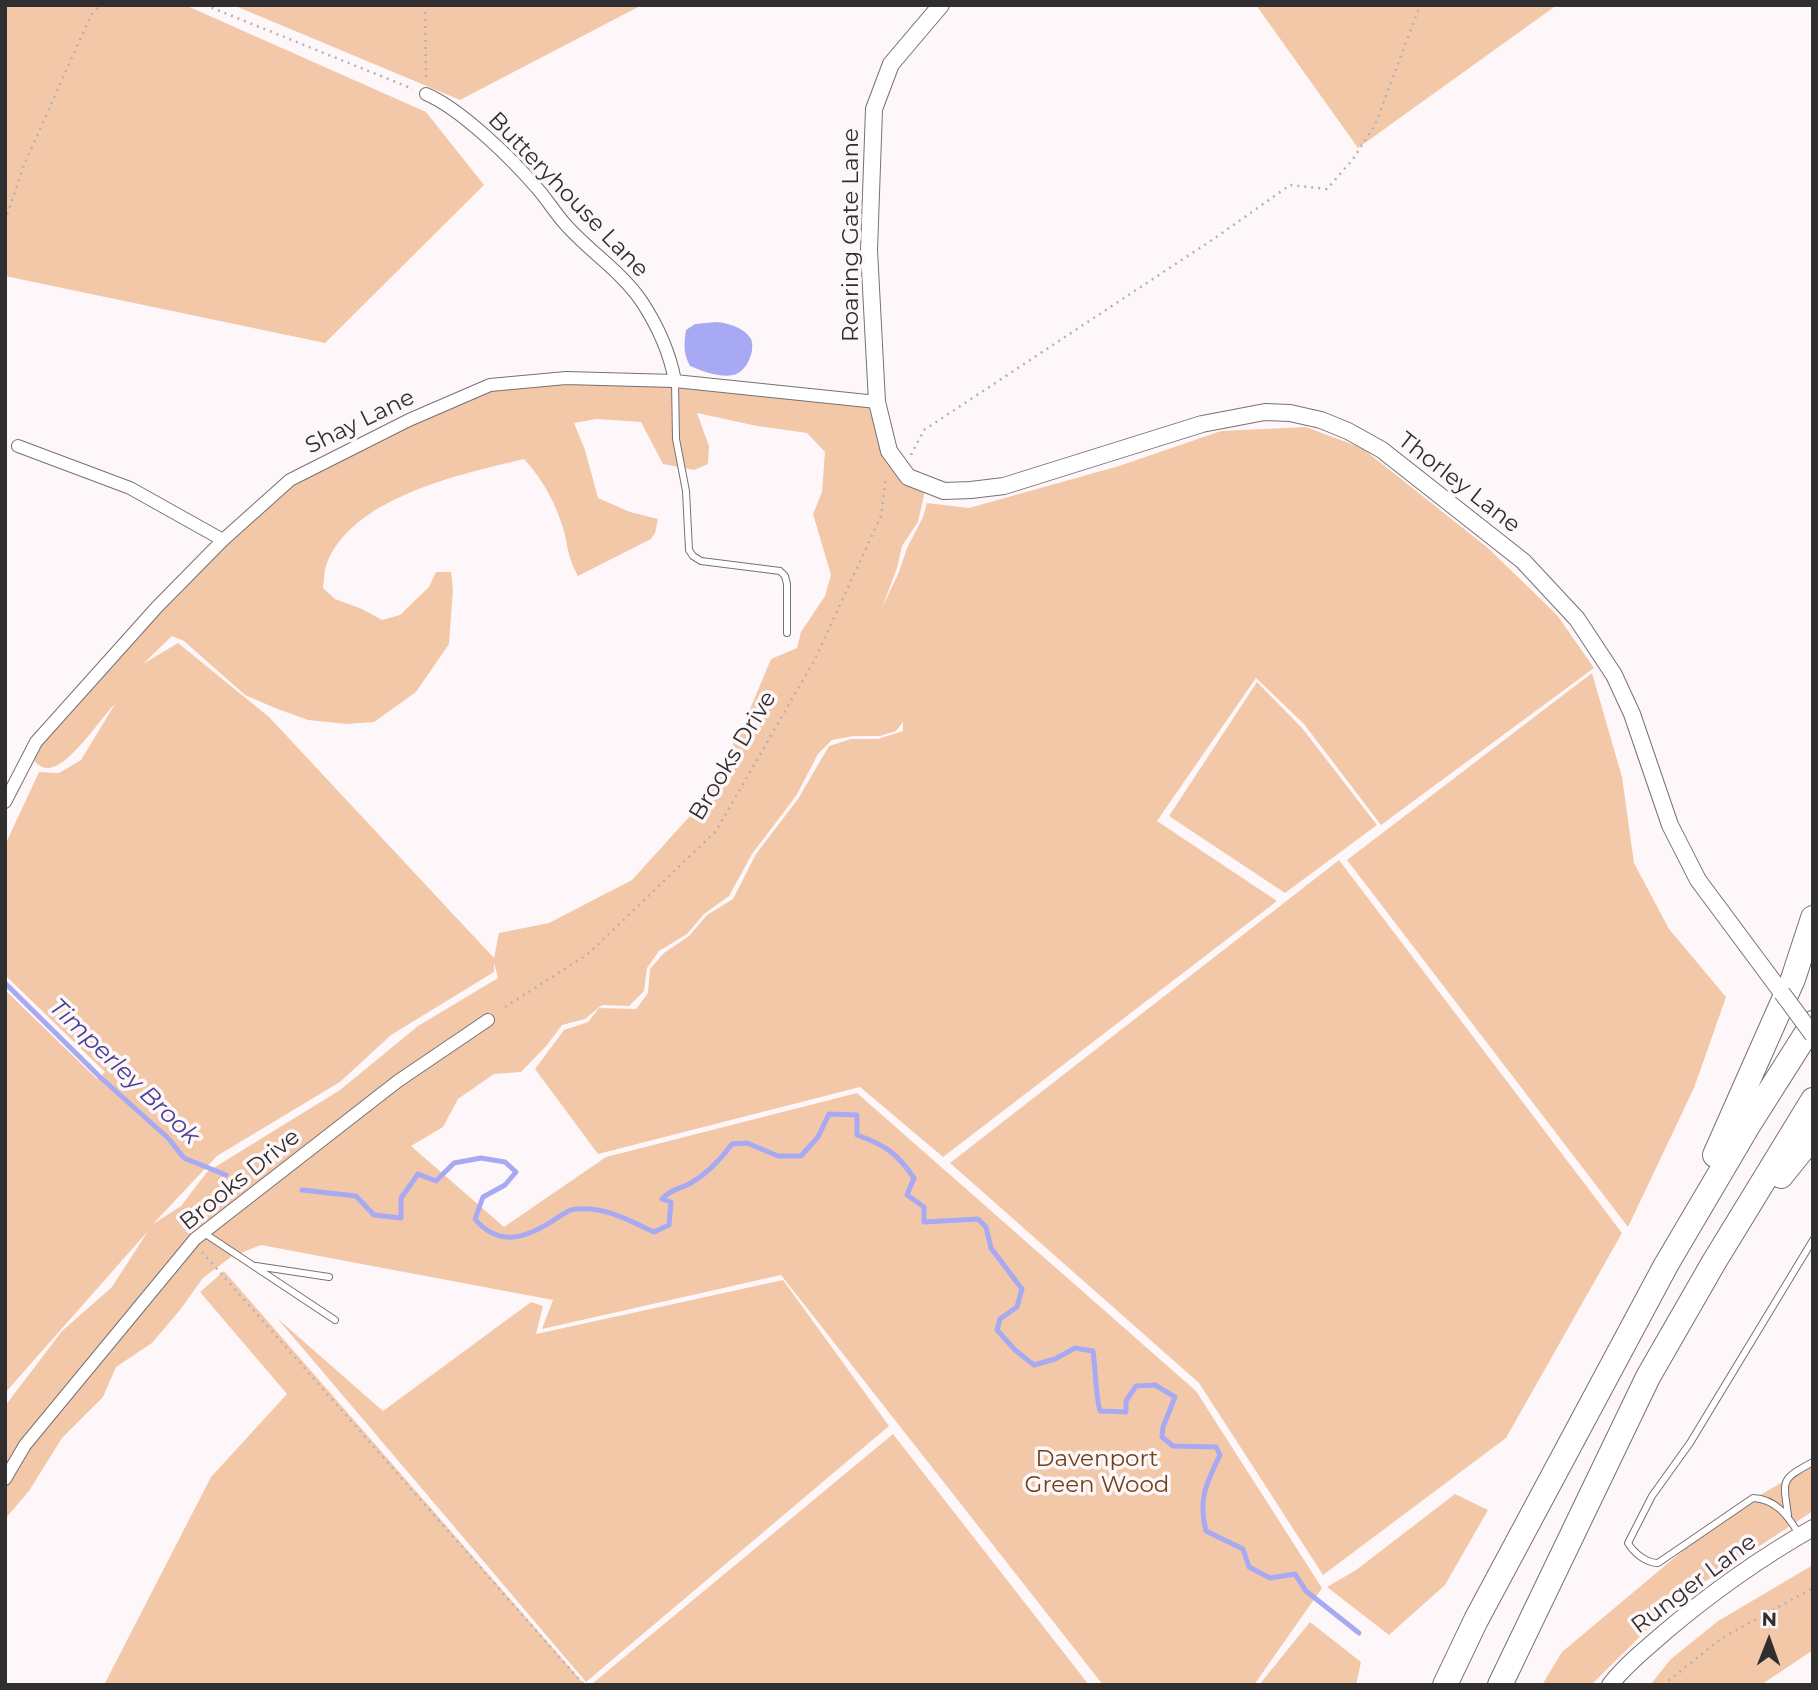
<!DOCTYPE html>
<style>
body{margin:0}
#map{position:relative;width:1818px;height:1690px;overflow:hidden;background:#fef7fa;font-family:Montserrat,sans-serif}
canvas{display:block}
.frame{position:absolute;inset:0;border:7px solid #312e2f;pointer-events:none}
.north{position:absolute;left:1734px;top:1606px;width:70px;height:70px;-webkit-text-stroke:5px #fef7fa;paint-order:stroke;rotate:1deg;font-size:19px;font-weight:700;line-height:28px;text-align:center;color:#312e2f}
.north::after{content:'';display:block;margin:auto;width:24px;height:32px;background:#312e2f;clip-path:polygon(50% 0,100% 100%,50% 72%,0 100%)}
</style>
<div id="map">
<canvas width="1818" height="1690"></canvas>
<div class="frame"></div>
<div class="north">N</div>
</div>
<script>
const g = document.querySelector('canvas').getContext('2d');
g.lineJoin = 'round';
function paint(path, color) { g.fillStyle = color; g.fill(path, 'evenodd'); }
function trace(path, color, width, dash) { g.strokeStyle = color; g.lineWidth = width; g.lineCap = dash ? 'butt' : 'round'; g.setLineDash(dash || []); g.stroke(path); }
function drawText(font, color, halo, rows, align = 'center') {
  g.font = font + ' Montserrat,sans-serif'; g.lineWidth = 7; g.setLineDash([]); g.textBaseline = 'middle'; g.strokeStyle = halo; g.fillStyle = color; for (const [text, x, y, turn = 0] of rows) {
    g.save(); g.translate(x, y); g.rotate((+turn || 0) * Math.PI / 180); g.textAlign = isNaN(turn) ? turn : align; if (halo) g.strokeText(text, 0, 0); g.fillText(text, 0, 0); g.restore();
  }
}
paint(new Path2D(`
 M5,5H185L426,112L484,185L325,343L5,276Z
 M233,5H642L460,100Z
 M1256,5H1557L1358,148Z
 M566,378L877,402L881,426L925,491L918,522L902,546L897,568L882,608L899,572L907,548L923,517L927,503L969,508L1119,466L1221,431L1306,427L1362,448L1488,548L1557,615L1594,668L1381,825L1304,724L1256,678L1157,821L1277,901L943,1157L860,1087L598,1154L535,1069L564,1030L588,1022L599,1008L636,1009L648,993L650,969L664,953L689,936L707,915L733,899L756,854L798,799L829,746L851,739H878L903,731V722L896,731L880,736H854L832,740L818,754L796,796L752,854L729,896L704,914L687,934L659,951L647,968L644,991L629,1006L602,1005L585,1019L562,1025L547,1045L521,1072L494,1074L458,1099L443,1127L411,1146L504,1227L606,1157L857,1093L1196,1391L1322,1588L1254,1685H1103L781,1275L542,1329L553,1300L261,1245L231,1257L203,1278L180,1310L152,1343L116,1367L103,1397L62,1438L29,1491L5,1519V1406L62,1331L112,1287L148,1231L5,1393V990L97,1079L105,1072L5,975V845L39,772L59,773L81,760L115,704C100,718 64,777 42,767C37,765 33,759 29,755L157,607L290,480L490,385ZM697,413L757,426L807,433L825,452L822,492L813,514L831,575L825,596L801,632L797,648L771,659L740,733L723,760L699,806L632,880L549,923L499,933L494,958L269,717L178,643L143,664L172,636L184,641L245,695L275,708L308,720L346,724L374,722L416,692L449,644L453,589L451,572H436L429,587L400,615L382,620L362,609L335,599L323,588C324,581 324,572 326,566C350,497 462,474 524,459C544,481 557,505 565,535C568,551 570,562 578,576L651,539L655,533L658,519L630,512L598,498L585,450L574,423L597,419L641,422L663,464L694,470L708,464L709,446ZM494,963L498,978L418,1026L340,1090L207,1172L181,1206L153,1224L217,1156L340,1082L391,1035L494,972Z
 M1592,673L1622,777L1634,863L1669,929L1726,997L1694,1088L1628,1227L1347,860Z
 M1257,682L1302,728L1377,825L1285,893L1169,816Z
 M1339,860L1622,1233L1506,1438L1323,1575L1199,1383L950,1163Z
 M224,1271L585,1685H104L211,1477L287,1394L200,1292Z
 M783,1280L889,1426L586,1682L277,1318L383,1411L531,1302L543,1306L536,1334Z
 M893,1434L1089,1685H594L593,1683Z
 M1813,1464V1511L1677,1600L1591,1685H1542L1562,1652L1723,1517Z
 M1455,1494L1488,1510L1445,1585L1389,1635L1327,1587L1356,1570Z
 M1813,1565V1650L1761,1685H1650L1671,1659L1718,1621Z
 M1310,1622L1361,1662L1356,1685H1259Z`), '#f3c8a8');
paint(new Path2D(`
 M717,322C728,323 745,328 751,339C756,351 746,373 733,375C720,378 702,371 690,366C683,353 684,344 686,330L695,324Z`), '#a7aaf3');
trace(new Path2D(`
 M5,983L100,1077L168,1138L184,1158L226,1175
 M302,1190L356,1196L374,1215L401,1218V1198L418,1174L436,1181L454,1163L481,1158L505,1162L516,1172L505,1185L483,1197L475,1219C500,1249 529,1237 557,1218C564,1214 569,1209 576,1209C607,1207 628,1220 654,1232L669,1225L671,1202L662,1199C671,1189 680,1189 691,1183C708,1173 721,1159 732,1144L747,1143L778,1156H801L818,1137L829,1114L857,1115V1135C885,1145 897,1153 914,1178L907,1195L924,1207V1222L978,1219L986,1227L991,1248L1022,1289L1017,1307L1000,1319L997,1330L1015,1350L1034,1365L1055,1359L1075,1348L1093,1351C1096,1372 1095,1392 1100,1411L1126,1412V1401L1136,1386L1155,1385L1175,1397L1163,1427L1162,1437L1173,1446L1216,1447L1220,1455C1206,1484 1198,1499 1206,1531L1243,1549L1249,1567L1270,1578L1295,1574L1306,1591L1359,1633`), '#a7aaf3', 5);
const service = new Path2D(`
 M675,381L676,439L686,491L689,550L693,556L701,561L780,571L785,576L787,584V633
 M204,1233L335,1320
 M256,1266L329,1277
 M1788,1515C1783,1479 1780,1480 1813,1462
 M1799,1534C1788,1516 1776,1499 1753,1498L1658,1563C1646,1563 1634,1553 1628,1543L1652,1496L1690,1443L1813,1240`);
const minor = new Path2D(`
 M426,94C461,109 511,158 536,187C547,199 555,213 566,225C590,252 622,272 642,302C657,325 670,354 675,381
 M18,446L130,488L223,540
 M5,802L36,742L157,607L223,540L290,480L409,420L490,385L566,378L675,381L877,402
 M5,1479L25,1445L195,1239L398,1081L488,1020`);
const tertiary = new Path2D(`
 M941,5L891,64L874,109L869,250L877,402L889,451L908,477L944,491L971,490L1004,486L1202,424L1265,412L1290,413L1321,420L1348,431L1382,450L1523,561L1577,619L1614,675L1632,714L1670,825L1698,880L1782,993
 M1610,1685C1626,1664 1646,1649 1665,1632C1711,1593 1760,1558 1813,1528`);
const motorway = new Path2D(`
 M1715,1155L1793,979L1813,918
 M1781,1176L1813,1136
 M1445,1685L1476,1620L1666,1265L1749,1124L1813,1023
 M1500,1685L1648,1377L1714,1262L1813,1100`);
trace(service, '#787074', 8);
trace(minor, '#787074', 14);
trace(tertiary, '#787074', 18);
trace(motorway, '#787074', 26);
trace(new Path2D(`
 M205,5L413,89
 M425,5L426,80
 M5,221L24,165L91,15L100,5
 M911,455L924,430L1215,238L1290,185L1327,189L1353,159L1375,125L1420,5
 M505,1007L588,954L716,831L815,659L881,516L886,476
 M202,1252L584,1685
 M1663,1685L1722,1638L1813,1588`), '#b6b1b3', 2.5, [2, 5]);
trace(service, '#fff', 6);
trace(minor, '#fff', 12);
trace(tertiary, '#fff', 16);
trace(motorway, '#fff', 24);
const tertiaryBridge = new Path2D(`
 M1782,993L1813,1035`);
trace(tertiaryBridge, '#787074', 18, []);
trace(tertiaryBridge, '#fff', 16);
drawText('23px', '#312e2f', '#fef7fa', [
 ["Butteryhouse Lane",568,195,46],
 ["Roaring Gate Lane",851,235,-90],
 ["Shay Lane",360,422,-26],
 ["Thorley Lane",1459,483,38],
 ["Brooks Drive",733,756,-59],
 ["Brooks Drive",240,1180,-39],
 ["Runger Lane",1694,1584,-37]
]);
drawText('23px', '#6e421c', '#fef7fa', [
 ["Davenport",1097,1459],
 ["Green Wood",1097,1485]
]);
drawText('italic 24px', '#474196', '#fef7fa', [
 ["Timperley Brook",124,1072,44]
]);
</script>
